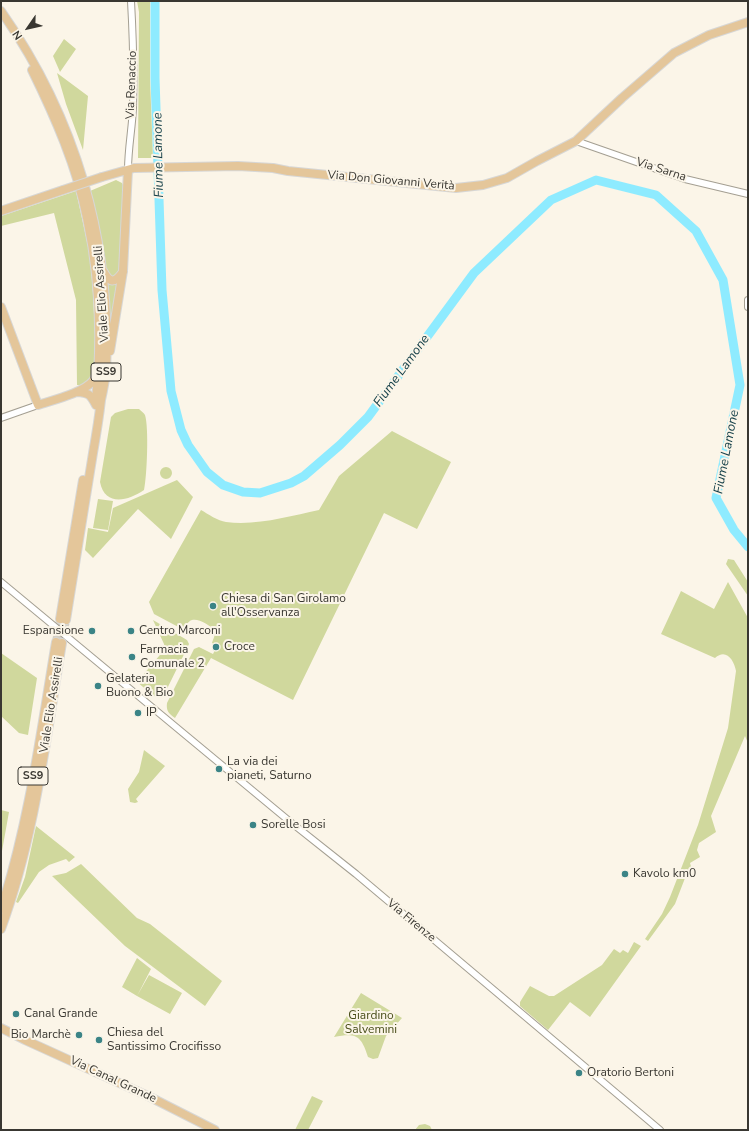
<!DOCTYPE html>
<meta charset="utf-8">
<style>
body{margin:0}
#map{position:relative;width:749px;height:1131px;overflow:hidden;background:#fbf5e8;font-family:"Nunito Sans",sans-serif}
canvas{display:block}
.frame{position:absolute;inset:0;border:2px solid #393731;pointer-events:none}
.north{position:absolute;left:8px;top:8px;width:40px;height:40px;-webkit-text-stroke:3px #fbf5e8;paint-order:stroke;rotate:236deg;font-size:11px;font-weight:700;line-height:16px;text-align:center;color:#393731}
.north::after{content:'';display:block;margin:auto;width:14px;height:18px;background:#393731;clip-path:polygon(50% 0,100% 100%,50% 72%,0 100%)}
</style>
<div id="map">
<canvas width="749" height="1131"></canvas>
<div class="frame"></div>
<div class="north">N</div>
</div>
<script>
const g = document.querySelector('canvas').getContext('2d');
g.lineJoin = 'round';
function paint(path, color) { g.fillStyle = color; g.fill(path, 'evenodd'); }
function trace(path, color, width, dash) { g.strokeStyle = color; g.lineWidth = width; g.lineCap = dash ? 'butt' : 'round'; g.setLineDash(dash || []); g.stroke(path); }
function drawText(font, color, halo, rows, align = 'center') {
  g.font = font + ' "Nunito Sans",sans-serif'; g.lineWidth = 4; g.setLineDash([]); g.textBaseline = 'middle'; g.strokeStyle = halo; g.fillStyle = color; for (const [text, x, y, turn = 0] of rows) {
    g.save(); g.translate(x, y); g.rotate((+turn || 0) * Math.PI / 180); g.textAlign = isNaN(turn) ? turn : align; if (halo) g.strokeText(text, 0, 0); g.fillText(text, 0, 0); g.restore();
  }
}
paint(new Path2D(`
 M137,1H150V78L153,158H138L139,12Z
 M64,39L76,49L60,72L53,56Z
 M57,73L88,96L83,150L66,104Z
 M116,180L122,183L124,187L122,245L119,273L113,277L106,274L90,191Z
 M76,191L90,255L93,293L95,336L94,371L92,378L86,383L81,385H77L76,300L54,213L1,226V216Z
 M120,281L108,352L106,282Z
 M128,409H139C141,411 144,413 145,415C149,427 147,477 144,490C128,501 105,507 100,482L111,417L115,413Z
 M392,431L451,462L417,529L384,513L293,700L211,658L175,718C169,714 166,711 167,703L194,649L199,647L213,654L217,646L212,643C213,639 216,635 214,631C211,625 198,618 192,620C188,621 186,626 184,630L154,614L149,602L201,510C208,514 218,521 226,522C257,526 290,516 319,510L339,476Z
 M160 473a6 6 0 1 1 12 0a6 6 0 1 1-12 0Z
 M177,480L193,497L171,539L138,509L93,558L85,550L88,528L108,532L113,508Z
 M98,499L113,501L108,530L93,528Z
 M728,559L734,560L748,582V596L726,564Z
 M728,582L748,618V743L745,736L711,816L716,832L699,843L697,850L700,857L690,863L692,870L687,873L675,904L648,941L645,939L662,914L670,897L698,825L728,728L736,671C734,660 726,648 715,658L661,634L681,591L714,609Z
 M153,620L187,640L189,644L164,695L159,698L154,696L137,682L165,649L164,644Z
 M1,653L37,678L28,735L19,733L1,716Z
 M144,750L165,766L136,799L138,802L135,803L130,802L128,789L139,772Z
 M1,810L9,812L2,851L1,850Z
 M36,826L75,857L69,862L66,859L49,865L39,872L18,903L16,902L25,877Z
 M81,864L137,918L150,924L222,981L205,1006L125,946L52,876L66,873Z
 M634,942L641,946L590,1017L570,1002L548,1030L520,1006V1002L530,986L549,996H554L602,965L614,949L620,953L623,950L628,953Z
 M137,958L151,969L137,996L122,987Z
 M149,975L182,993L170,1014L137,996Z
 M361,993L402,1018L386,1036L378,1058L373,1059L368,1057C361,1035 356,1033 334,1037Z
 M312,1096L323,1101L308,1130H295Z
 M425,1124L430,1126L432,1130H415L419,1125Z`), '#d0d89d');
trace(new Path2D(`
 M155,1V78L162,290L171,391L181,430L188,445L207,472L223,485L243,492L260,493L291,483L304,476L340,445L368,417L474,273L551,200L596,180L656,195L696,231L723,280L740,385L716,498L734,530L748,547`), '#8eebff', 9);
trace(new Path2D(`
 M56,642L60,619
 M62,643L66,620`), '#d4cfc3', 8, [8, 4]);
const minor = new Path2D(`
 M576,141L685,179L748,194
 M128,170C128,149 132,129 133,108C134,72 133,37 131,1
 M748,300V307
 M1,418L38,405
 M1,582L288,820L356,874L660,1130`);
const major = new Path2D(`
 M1,11C76,118 112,241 106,372C105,381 103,391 101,400C99,418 96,436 93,453C84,509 75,565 66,620
 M32,70C55,117 77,167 87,218C100,277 102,339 96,400
 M102,177L134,168L238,166L273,168L288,171L456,188L483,185L507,178L537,161L576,141L622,98L674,53L709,35L748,22
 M1,211L63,190
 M103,271C110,283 114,284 123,272
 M1,307L38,405C53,400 83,393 93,381C95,378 96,375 97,372
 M110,351L123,271L128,170
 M77,392C89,393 90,394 96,405
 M60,619L83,480
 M1,909C29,823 41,731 56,642
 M1,929C35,837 46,739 62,643
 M1,1028L25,1040L148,1096L215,1130`);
trace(minor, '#a49f92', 8);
trace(major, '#d7d7d6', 10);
trace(minor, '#fff', 6);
trace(major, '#e4c69a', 8);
const majorBridge = new Path2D(`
 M63,190L102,177`);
trace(majorBridge, '#d7d7d6', 10, []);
trace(majorBridge, '#e4c69a', 8);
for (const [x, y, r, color] of [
 [213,606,4,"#3b8486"],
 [92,631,4,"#3b8486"],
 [131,631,4,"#3b8486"],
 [216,647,4,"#3b8486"],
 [132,657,4,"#3b8486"],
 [98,686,4,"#3b8486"],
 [138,713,4,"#3b8486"],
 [219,769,4,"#3b8486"],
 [253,825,4,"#3b8486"],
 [625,874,4,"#3b8486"],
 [16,1014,4,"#3b8486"],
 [79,1035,4,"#3b8486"],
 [99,1040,4,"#3b8486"],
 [579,1073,4,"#3b8486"]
]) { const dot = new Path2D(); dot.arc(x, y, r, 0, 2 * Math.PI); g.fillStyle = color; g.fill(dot); trace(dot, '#fbf5e8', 1.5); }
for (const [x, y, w] of [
 [106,372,30],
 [33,776,30]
]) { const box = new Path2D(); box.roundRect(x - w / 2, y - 9, w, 18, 3); g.fillStyle = '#fbf5e8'; g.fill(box); trace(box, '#393731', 1); }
drawText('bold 11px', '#393731', null, [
 ["SS9",106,372],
 ["SS9",33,776]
]);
drawText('12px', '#393731', '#fbf5e8', [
 ["Via Renaccio",132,85,-88],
 ["Via Sarna",661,170,18],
 ["Via Don Giovanni Verità",391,181,5],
 ["Viale Elio Assirelli",102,294,-94],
 ["Viale Elio Assirelli",52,705,-81],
 ["Via Firenze",411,921,40],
 ["Via Canal Grande",113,1080,25]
]);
drawText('12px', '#393731', '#fbf5e8', [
 ["Chiesa di San Girolamo",221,599],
 ["all'Osservanza",221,613],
 ["Espansione",84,631,"right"],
 ["Centro Marconi",139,631],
 ["Croce",224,647],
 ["Farmacia",140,650],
 ["Comunale 2",140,664],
 ["Gelateria",106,679],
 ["Buono & Bio",106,693],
 ["IP",146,713],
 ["La via dei",227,762],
 ["pianeti, Saturno",227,776],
 ["Sorelle Bosi",261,825],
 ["Kavolo km0",633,874],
 ["Canal Grande",24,1014],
 ["Chiesa del",107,1033],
 ["Santissimo Crocifisso",107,1047],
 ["Bio Marchè",71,1035,"right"],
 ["Oratorio Bertoni",587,1073]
], 'left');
drawText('12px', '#494e1a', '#fbf5e8', [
 ["Giardino",371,1016],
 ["Salvemini",371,1030]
]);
drawText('italic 13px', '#113d46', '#fbf5e8', [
 ["Fiume Lamone",159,155,-91],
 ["Fiume Lamone",402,371,-54],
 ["Fiume Lamone",727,452,-79]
]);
</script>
